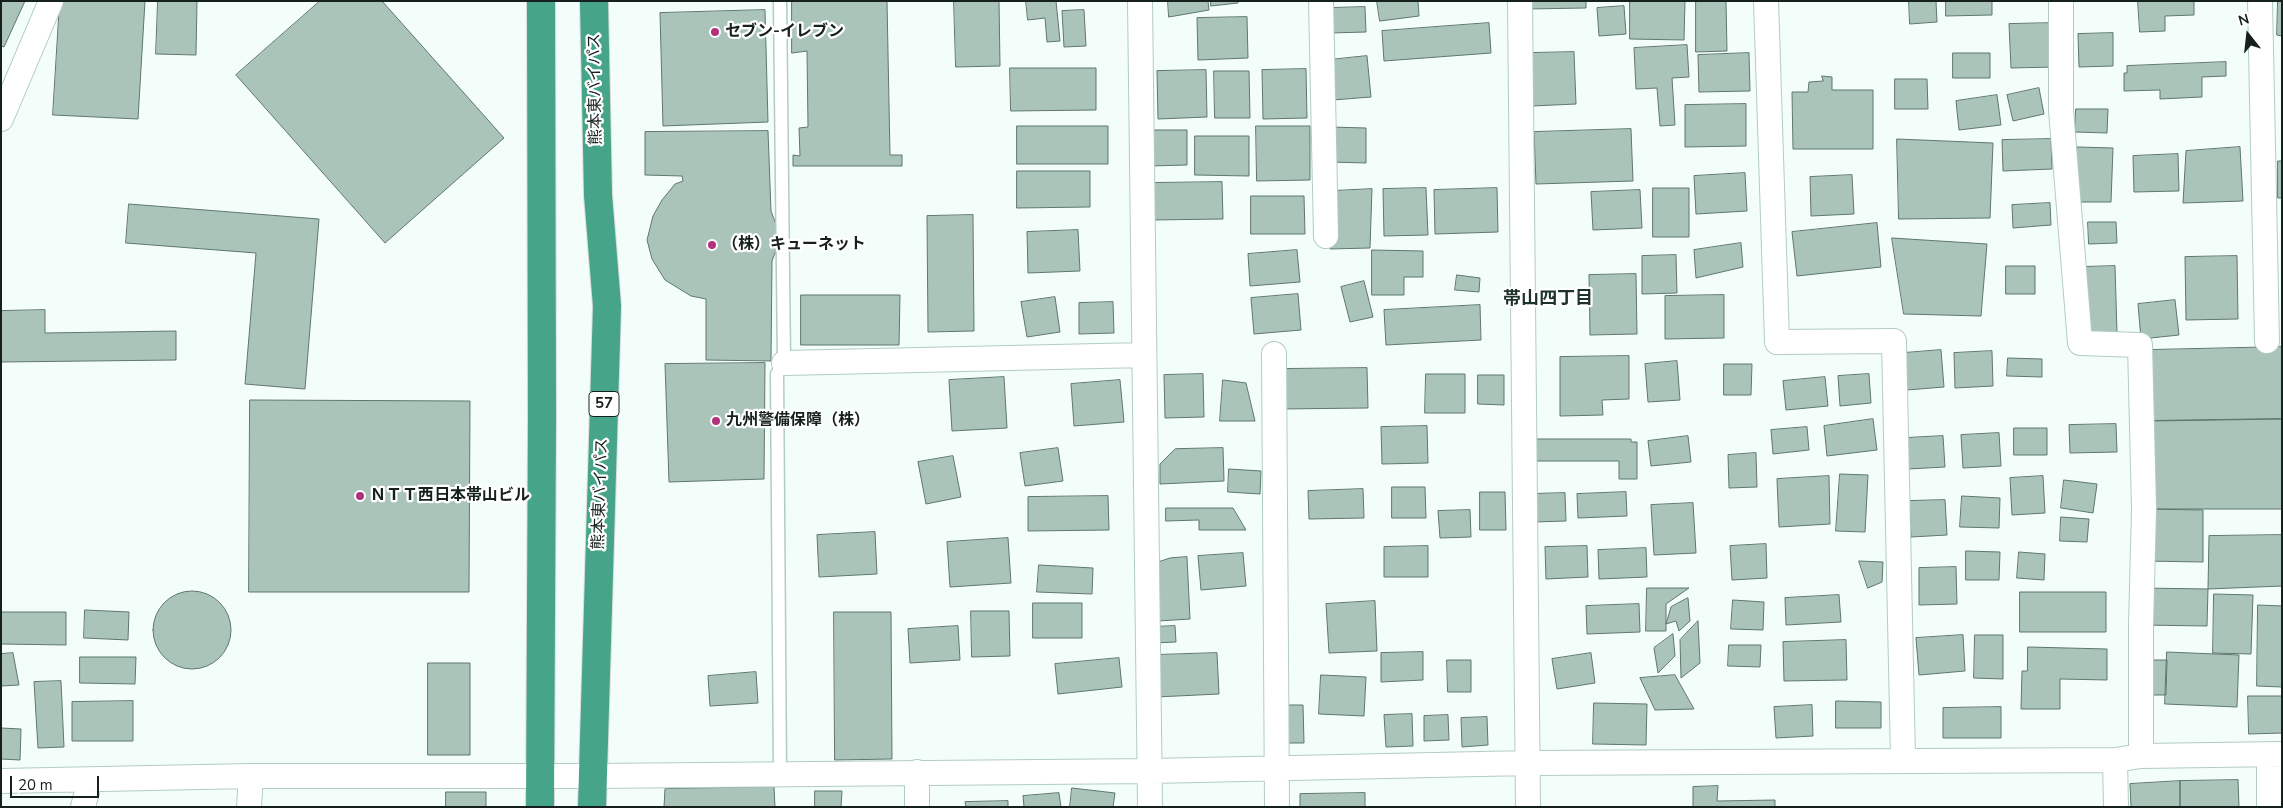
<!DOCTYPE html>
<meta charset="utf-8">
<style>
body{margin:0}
#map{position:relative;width:2283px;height:808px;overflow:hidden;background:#f3fefa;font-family:"Nunito Sans",sans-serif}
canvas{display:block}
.frame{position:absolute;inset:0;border:2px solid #16201c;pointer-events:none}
.north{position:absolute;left:2223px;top:10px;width:50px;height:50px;-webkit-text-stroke:4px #fff;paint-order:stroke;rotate:344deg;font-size:14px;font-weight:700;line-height:20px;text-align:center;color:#16201c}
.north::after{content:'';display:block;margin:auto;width:18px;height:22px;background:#16201c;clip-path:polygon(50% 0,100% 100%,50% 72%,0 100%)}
.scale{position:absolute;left:10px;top:776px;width:89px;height:22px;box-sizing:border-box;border:2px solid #16201c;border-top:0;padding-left:6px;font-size:15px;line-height:18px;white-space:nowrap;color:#16201c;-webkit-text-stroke:4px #fff;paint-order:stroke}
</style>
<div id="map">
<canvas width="2283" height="808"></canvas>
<div class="frame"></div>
<div class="north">N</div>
<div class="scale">20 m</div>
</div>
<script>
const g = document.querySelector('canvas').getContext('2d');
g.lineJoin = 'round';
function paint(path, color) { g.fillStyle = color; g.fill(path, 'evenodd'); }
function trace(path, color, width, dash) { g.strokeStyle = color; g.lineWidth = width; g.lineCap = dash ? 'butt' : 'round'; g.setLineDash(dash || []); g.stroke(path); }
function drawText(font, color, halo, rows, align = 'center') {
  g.font = font + ' "Nunito Sans","Noto Sans JP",sans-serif'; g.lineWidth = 4.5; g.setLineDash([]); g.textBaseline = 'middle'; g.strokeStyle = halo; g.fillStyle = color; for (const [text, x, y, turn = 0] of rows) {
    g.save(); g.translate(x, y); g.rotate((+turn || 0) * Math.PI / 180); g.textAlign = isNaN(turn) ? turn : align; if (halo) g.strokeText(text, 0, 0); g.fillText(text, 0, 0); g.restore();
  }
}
const building = new Path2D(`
 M1,1H25L4,47L1,46Z
 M60,1H145L138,119L53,115Z
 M158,1H197L196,55L156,54Z
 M320,1H382L504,138L385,243L236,75Z
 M792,1H887L890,155H902V166H793V155L800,156L799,128L808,127L807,51L792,53Z
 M954,1H999L1000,66L956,67Z
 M1026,1H1056L1060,41L1047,42L1045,18L1028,20Z
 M1168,1H1208L1209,10L1169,17Z
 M1211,1H1238V3L1211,6Z
 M1377,1H1418L1419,16L1380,21Z
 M1527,1H1586V8L1527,9Z
 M1630,1H1685L1684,40L1630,39Z
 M1696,1H1726L1727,51L1696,52Z
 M1909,1H1936L1937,22L1910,24Z
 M1946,1H1992V15L1946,16Z
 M2138,1H2194V15L2165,16V31L2140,32Z
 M2278,1H2282V36L2277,35Z
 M1624,6L1626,34L1599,36L1597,8Z
 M1365,7L1366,32L1331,33L1330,8Z
 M765,10L768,122L663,126L660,13Z
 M1084,10L1086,46L1064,47L1062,11Z
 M1247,17L1248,58L1198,60L1197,18Z
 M1489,23L1491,53L1384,61L1382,31Z
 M2054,23L2055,67L2011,68L2009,24Z
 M2113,33V66L2079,67L2078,34Z
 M1687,45L1689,77L1672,78L1675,125L1660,126L1657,88L1636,89L1634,48Z
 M1574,52L1576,104L1532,106L1530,53Z
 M1749,53L1750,91L1699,92L1698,55Z
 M1953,53H1990V78H1953Z
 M1367,56L1371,97L1333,100L1329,60Z
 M2226,62V76L2202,77V97L2160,99V90L2124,91V73H2127V66Z
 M1010,68H1096V110L1011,111Z
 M1306,69L1307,118L1263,119L1262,70Z
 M1206,70L1207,117L1158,119L1157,71Z
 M1214,71H1249L1250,118H1215Z
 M1822,76L1832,77V90H1873V149H1793L1792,92H1808L1809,82L1823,81Z
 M1895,79H1927L1928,109H1895Z
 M2039,88L2044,114L2013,121L2007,95Z
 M1997,95L2001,125L1959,130L1956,101Z
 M1746,104V146L1685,147V105Z
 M2076,109H2108L2107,133L2075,132Z
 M1017,126H1108V164H1017Z
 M1256,126H1310V180L1257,181Z
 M1330,127L1366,128V163L1329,162Z
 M1631,129L1633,181L1536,184L1534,132Z
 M1149,130H1187V165L1150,166Z
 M768,131L771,211L777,227L776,250L772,261L771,361L706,360V299L691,296L665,280L652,259L647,240L653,216L662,200L675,184L683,181L682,176L645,175V132Z
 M1195,136H1249V176L1195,175Z
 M1897,139L1993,143L1990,218L1899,219Z
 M2051,139L2052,169L2003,171L2002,140Z
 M2077,147L2113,148L2111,202H2076Z
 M2240,147L2243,201L2183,203L2186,151Z
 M2178,154L2179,191L2134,192L2133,156Z
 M2278,161H2282V198H2278Z
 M1017,171H1090V207L1017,208Z
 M1745,173L1747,211L1696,214L1694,176Z
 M1852,175L1854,214L1811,216L1810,177Z
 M1222,182L1223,219L1153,220L1152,183Z
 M1426,188L1428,235L1384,236L1383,189Z
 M1497,188L1498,232L1435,234L1434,190Z
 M1653,188H1689V237H1653Z
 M1372,189L1370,248L1330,249L1333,191Z
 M1640,190L1642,228L1593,230L1591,192Z
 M1251,196H1304L1305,234H1251Z
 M2050,203L2051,225L2013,228L2012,205Z
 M129,204L319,219L305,389L245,384L256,253L126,243Z
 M973,215L974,331L928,332L927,216Z
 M2088,222H2116L2117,243L2089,244Z
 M1877,223L1881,267L1797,276L1792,232Z
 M1078,230L1080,271L1028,273L1027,232Z
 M1892,238L1987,244L1981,316L1904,314Z
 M1741,243L1743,267L1696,278L1694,250Z
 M1297,250L1300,282L1250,286L1248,254Z
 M1372,250L1423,251V277H1404V295H1372Z
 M1676,255L1677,293L1642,294V256Z
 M2237,256L2238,319L2186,320L2185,257Z
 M2006,266H2035V294H2006Z
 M2115,266L2117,333L2084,334L2082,267Z
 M1636,274L1637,334L1590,335L1589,275Z
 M1457,275L1480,278L1479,292L1455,290Z
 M1364,281L1373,317L1350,322L1341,287Z
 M1298,294L1301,330L1254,334L1251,298Z
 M801,295H900L899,345H801Z
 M1724,295V338L1665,339V296Z
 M1055,297L1060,332L1027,337L1021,302Z
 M2175,300L2179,335L2141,339L2138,304Z
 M1113,302L1114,333L1079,334V303Z
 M1480,305L1481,340L1386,345L1384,310Z
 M45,310V333L176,331V360L1,362V311Z
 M2282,347V419L2149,421L2148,350Z
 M1941,350L1944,387L1907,390L1904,353Z
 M1992,351L1993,386L1955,388L1954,353Z
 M1629,356V399L1602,400L1603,415L1560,416V357Z
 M2008,358L2042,359V377L2007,376Z
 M1677,361L1680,400L1648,402L1645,364Z
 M765,363L764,479L669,482L665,364Z
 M1724,364H1752L1751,395H1724Z
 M1367,368L1368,408L1280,409V369Z
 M1203,374L1204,417L1165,418L1164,375Z
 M1426,374H1465V413H1425Z
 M1869,374L1871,403L1840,406L1838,376Z
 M1478,375H1504V405L1478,404Z
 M1004,377L1007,428L952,431L949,380Z
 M1825,377L1828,406L1786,410L1783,381Z
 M1120,380L1124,422L1074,426L1071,384Z
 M1223,380L1246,383L1255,421H1220Z
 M250,400L470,401L469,592H249Z
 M1873,419L1877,450L1827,456L1824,426Z
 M2282,419V509H2144L2149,421Z
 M2116,424L2117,452L2070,453L2069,425Z
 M1427,426L1428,463L1382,464L1381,427Z
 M1807,427L1809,450L1773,454L1771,430Z
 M2014,428H2047V455H2014Z
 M1999,433L2001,466L1963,468L1961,435Z
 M1688,436L1691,462L1651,466L1648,441Z
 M1943,436L1945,467L1908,469L1906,438Z
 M1536,439H1631V442H1637V479H1619V461H1536Z
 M1058,448L1063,481L1025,486L1020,453Z
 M1223,448L1224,481L1160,484V464L1175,449Z
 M1756,453L1757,487L1729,488L1728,455Z
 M953,456L961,497L926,504L918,462Z
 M1229,469L1261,471L1260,494L1228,492Z
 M1840,474L1868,475L1865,532L1836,531Z
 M1829,476L1830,524L1779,527L1777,479Z
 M2043,476L2045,513L2012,515L2010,478Z
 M2064,480L2097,484L2093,513L2061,508Z
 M1392,487H1425L1426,518H1392Z
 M1363,489L1364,518L1309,519L1308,491Z
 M1480,492H1505L1506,530H1480Z
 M1626,492L1627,516L1578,518L1577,494Z
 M1565,493L1566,521L1534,522L1532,494Z
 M1108,496L1109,530L1028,531V497Z
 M1962,496L2000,498L1999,528L1960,527Z
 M1945,500L1947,535L1911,537L1909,501Z
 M1693,503L1696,553L1654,555L1651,505Z
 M1166,508H1233L1246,530H1199V520L1166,521Z
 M2144,509L2203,510V562L2143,561Z
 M1470,510L1471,537L1440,538L1438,511Z
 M2061,517L2089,519L2087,542L2060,541Z
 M875,532L877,574L819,577L817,535Z
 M2282,535V586L2208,589L2209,536Z
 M1008,538L1011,583L950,587L947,542Z
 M1766,544L1767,578L1732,580L1730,546Z
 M1428,546V577H1384V547Z
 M1587,546L1588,577L1546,579L1545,547Z
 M1646,548L1647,577L1599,579L1598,550Z
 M1966,551L2000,552L1999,580H1966Z
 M2019,552L2045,554L2044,580L2017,578Z
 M1243,553L1246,586L1201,590L1198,556Z
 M1187,557L1190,619L1158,621L1155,563L1170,558Z
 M1859,561L1883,562L1882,582L1868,588Z
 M1039,565L1093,568L1092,594L1037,592Z
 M1956,567L1957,604L1919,605V568Z
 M1647,588H1689L1666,604V631H1646Z
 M2142,588L2208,589L2207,626L2141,625Z
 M153 630a39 39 0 1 1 78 0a39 39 0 1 1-78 0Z
 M2020,592H2106V632H2020Z
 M2214,594L2253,595L2251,654L2213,653Z
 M1839,595L1841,622L1786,625L1785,598Z
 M1688,598L1690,621L1679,631L1676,621L1666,624L1671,607Z
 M1733,600L1764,602L1763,630L1731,629Z
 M1375,601L1377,651L1329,653L1326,604Z
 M1033,603H1082V638H1033Z
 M1639,604L1640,632L1587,634L1586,606Z
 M2258,605L2282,606V687L2257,686Z
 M85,610L129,612L128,640L84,638Z
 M971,611H1009L1010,656L972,657Z
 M1,612H66V645L1,644Z
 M834,612H891L892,759L835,760Z
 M1698,621L1700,663L1681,678L1680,640Z
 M958,626L960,660L910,663L908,629Z
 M1175,626L1176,642L1154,643L1153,627Z
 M1673,634L1675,656L1658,673L1654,648Z
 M1963,635L1965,671L1919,675L1916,638Z
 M1975,635H2003V679L1974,678Z
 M1846,640L1847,680L1784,681L1783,642Z
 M1729,645H1761L1760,667L1728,666Z
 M2028,647L2107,649V680L2060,679V709H2021L2022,671H2027Z
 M1423,652V680L1381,682V653Z
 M2167,652L2239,655L2237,707L2165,704Z
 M13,653L19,685L1,686V654Z
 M1217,653L1219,694L1156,697L1155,655Z
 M1591,653L1595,683L1557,689L1552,659Z
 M80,657H136L135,684L80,683Z
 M1119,658L1122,687L1058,694L1055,664Z
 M1447,660H1471V692H1448Z
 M2141,660H2167L2166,695H2141Z
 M428,663H470V755H428Z
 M756,672L758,703L710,706L708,676Z
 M1321,675L1366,677L1364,716L1319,714Z
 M1675,675L1694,709L1655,710L1640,678Z
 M61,681L64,747L38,748L34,682Z
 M2248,696H2282V733L2249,734Z
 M133,701V741H72V702Z
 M1836,701L1881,702V728H1836Z
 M1594,703L1647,704L1646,745L1593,744Z
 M1280,705H1303L1304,743H1280Z
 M1812,705L1813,736L1776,738L1774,707Z
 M2001,707V738H1943V708Z
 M1412,714L1413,746L1386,747L1384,715Z
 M1448,715L1449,740L1424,741V716Z
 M1487,717L1488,745L1462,747L1461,718Z
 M1,728L21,729L20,760L1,759Z
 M2238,780L2239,807H2180V781Z
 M2180,781V807H2131L2130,784Z
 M1718,786L1717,801L1775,800V807H1693V787Z
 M774,787L775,807H664L665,789Z
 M1072,788L1115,793L1113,807H1070Z
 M815,791H842L841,807H815Z
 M446,792H486V807H446Z
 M1059,793L1061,807H1024L1023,796Z
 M1365,793V807H1300V794Z
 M1008,801V807H966L965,802Z`);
paint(building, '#aac4ba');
trace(building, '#5f776e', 1);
const lane = new Path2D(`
 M780,774L777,374L784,363L780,1`);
const street = new Path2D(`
 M1140,1L1150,807
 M1321,1L1326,236
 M1520,1L1528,807
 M1766,1L1777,342L1894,341L1903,759
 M2061,1V110L2080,343L2140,345L2144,509L2141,625V756
 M2260,1L2267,341
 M1,119L51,1
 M1274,354L1277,807
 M784,363L1144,355
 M2269,754V807
 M2115,760L2116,807
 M917,772V807
 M1,781L251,776H592L1151,771L1528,763L2115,760L2141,756L2282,754
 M83,807L90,780
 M249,807L251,776`);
const highway = new Path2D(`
 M540,807L542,417L541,1
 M592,807L607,306L598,195L594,1`);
trace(lane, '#b2ccc2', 15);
trace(street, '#b2ccc2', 26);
trace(highway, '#dadbdb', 30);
trace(lane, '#fff', 12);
trace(street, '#fff', 24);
trace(highway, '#46a488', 28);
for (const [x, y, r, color] of [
 [715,32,5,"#b3317b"],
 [712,245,5,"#b3317b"],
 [716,421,5,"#b3317b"],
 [360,496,5,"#b3317b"]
]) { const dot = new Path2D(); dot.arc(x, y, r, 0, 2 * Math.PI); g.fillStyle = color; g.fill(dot); trace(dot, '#fff', 2); }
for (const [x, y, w] of [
 [604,404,30]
]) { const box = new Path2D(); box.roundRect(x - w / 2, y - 12.5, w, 25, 4); g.fillStyle = '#fff'; g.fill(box); trace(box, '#16201c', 1); }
drawText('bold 15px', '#16201c', null, [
 ["57",604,404]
]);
drawText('bold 16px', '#16201c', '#fff', [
 ["セブン-イレブン",725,32],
 ["（株）キューネット",722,245],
 ["九州警備保障（株）",726,421],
 ["ＮＴＴ西日本帯山ビル",370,496]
], 'left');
drawText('16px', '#16201c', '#fff', [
 ["熊本東バイパス",596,89,-91],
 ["熊本東バイパス",601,494,-88]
]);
drawText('bold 18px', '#1c322b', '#fff', [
 ["帯山四丁目",1548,300]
]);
</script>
